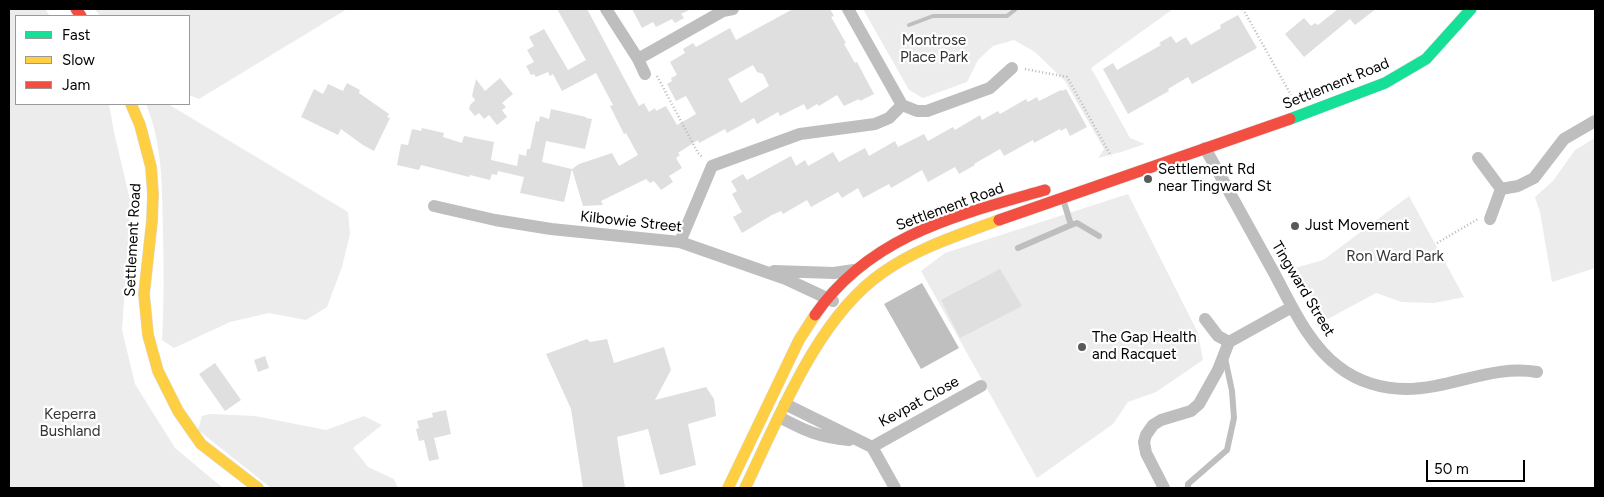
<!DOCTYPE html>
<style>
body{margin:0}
#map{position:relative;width:1604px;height:497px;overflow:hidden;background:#fff;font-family:Figtree,sans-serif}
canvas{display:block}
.frame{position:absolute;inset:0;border:10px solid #000;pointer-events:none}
.legend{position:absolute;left:15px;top:15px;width:175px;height:90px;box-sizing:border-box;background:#fff;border:1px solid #999;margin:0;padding:6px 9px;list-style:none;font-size:15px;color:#000}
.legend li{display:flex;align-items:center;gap:10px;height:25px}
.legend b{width:25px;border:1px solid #999}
.scale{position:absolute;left:1426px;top:460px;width:99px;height:22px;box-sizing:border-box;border:2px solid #000;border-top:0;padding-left:6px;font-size:15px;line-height:18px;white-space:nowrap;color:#000;-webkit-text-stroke:4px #fff;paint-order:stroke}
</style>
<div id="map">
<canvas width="1604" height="497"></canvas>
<div class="frame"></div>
<ul class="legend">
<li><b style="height:6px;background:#16e098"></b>Fast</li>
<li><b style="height:6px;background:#ffcf43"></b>Slow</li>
<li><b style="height:6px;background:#f24e42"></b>Jam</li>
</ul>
<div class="scale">50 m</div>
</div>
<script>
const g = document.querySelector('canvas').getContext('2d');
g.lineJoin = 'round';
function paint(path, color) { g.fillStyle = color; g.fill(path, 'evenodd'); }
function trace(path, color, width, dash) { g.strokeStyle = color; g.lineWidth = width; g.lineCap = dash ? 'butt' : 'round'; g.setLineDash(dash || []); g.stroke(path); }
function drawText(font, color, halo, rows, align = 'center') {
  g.font = font + ' Figtree,sans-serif'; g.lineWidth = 4.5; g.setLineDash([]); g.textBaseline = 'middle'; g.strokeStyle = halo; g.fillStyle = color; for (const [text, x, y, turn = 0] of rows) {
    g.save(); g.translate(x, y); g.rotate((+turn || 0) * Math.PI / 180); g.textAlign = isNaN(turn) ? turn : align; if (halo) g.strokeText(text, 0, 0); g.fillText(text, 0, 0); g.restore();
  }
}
paint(new Path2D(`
 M9,9H45L50,16H16V104H109L114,132L130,200L129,230L122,330L135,384L175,448L223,488H9Z
 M95,9H347L199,99L189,95V16H100Z
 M863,9H1173L1091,68L1130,138L1145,144L1121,152L1098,158L1104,149L1065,81L1035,52L1014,40L993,46L978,60L967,82L923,98L909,90Z
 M146,104H168L348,212L350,234L342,267L327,307L306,320L269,313L230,322L174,348L162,340C164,304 164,268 163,232C162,188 163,145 146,104Z
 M1595,138V268L1552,282L1540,212L1535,197L1553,181L1575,150Z
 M1128,194L1198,333L1203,360L1156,392L1128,402L1113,424L1037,478L921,271L945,253Z
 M1409,196L1464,297L1434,303L1402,302L1376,293L1324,321L1295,268L1323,260Z
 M210,414L255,416L326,430L364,416L382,425L353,448L368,467L394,479L398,488H271L198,430L202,416Z`), '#ececec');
paint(new Path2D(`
 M922,283L959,348L921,369L884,304Z`), '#bfbfbf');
trace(new Path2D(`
 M909,25L933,16H1007L1016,9`), '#bfbfbf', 4);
paint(new Path2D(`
 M557,9H587L639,106L644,103L649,112L655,108L656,111L666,106L677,125L696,114L686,96L676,101L667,84L672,81L671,78L677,75L670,62L685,53L683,49L693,43L696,47L730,28L736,40L793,9H830L834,16L831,17L846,43L844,44L855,63L857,62L874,94L860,101L859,99L844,106L837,95L819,106L817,104L807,110L804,104L780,116L778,112L757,124L754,118L727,133L725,129L699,143L698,140L678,153L680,155L676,158L682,168L669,176L673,182L661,190L654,181L650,183L646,179L601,201L603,205L583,206L572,169L564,202L520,193L524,177L498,171L497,175L492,174L490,180L470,175L469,177L421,165L419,170L397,165L401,144L408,145L412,129L421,131L422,128L444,133L443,137L462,143L464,136L494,142L491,160L517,166L519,154L526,156L527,149H530L536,121L539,122L540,116L549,119L551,109L586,117V118L592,119L585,149L546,141L542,162L572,169L579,164L612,153L619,166L638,155L626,133L624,134L610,106L613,105L596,73L562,91L553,74L550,76L548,72L536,77L534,74L531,75L526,66L534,62L527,50L534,46L529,37L544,29L568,70L586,60ZM753,65L757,72L763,74L769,86L741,103L728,79Z
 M632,9H691L681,14L684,18L675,23L672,19L656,27L653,22L642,28Z
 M1338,9H1376L1355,25L1350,19L1304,57L1285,34L1304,18L1311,26L1315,23L1318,25Z
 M1238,15L1257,48L1192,84L1188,77L1168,89L1169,91L1128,114L1103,69L1113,63L1117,70L1161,45L1159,43L1171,36L1176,43L1186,37L1191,45L1221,28L1220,25Z
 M500,78L513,94L502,103L506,107L502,110L507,117L497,125L489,115L484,119L479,113L475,116L469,109L470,105L475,100L472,96L476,79L485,91Z
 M347,83L360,90L359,93L389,114L387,117L390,118L374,151L363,145L341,129L338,135L301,117L314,89L323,94L328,84L343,91Z
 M1066,89L1087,127L1070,136L1066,128L1061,131L1060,129L1034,143L1033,140L1004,156L1000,149L974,164L975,165L959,174L955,167L928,182L922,170L891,188L889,184L863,198L858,188L842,198L838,192L811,207L807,200L783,214L781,211L772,215L742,233L733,217L742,212L732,194L737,191L731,181L743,174L747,180L791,156L796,166L805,160L808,166L833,152L839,162L865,148L869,156L895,141L898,147L924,134L928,141L953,127L955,130L980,115L982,120L998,111L1000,114L1026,99L1028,102L1037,97L1039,101L1061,90L1062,91Z
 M1000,269L1022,306L960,338L941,300Z
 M587,339L590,342L607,339L614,363L664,347L671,370L655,400L706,387L714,399L716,416L688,424L696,465L660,475L648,429L617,437L625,488H583L571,409L546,354Z
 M265,356L269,368L258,372L254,360Z
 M215,363L241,400L225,411L199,374Z
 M446,410L451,434L434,438L439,459L429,461L424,440L419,441L416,429L419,428L417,421L433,417L432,413Z`), '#dfdfdf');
const fast = new Path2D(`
 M1290,119L1385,83L1426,59L1471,9`);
const slow = new Path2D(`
 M131,104L140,125L151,167L153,194L152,221L144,294L148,335L158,371L178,411L201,444L258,488
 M728,488L799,340L815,315
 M745,488C779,418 817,318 882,273C917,248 959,235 999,220`);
const jam = new Path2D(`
 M76,9L81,16
 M999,220L1290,119
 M815,315C870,235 958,215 1045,190`);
trace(fast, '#dbdbdb', 12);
trace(slow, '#dbdbdb', 12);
trace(jam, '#dbdbdb', 12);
trace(new Path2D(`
 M1243,9L1291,95
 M1025,69L1067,77L1111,156
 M657,76L698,153L703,158
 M1437,243L1478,219`), '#b9b9b9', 2.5, [1, 2.5]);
trace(new Path2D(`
 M1063,199L1071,225L1077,223L1099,236
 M1018,248L1071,225
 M1188,488V484L1227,450L1234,418L1232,391L1225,358`), '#bebebe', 6);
trace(new Path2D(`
 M606,9L638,59L645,74
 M848,9L902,105
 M638,59L723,11L733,9
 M1205,148C1228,189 1250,230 1273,271C1291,304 1308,344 1339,367C1358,382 1383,389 1406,389C1450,389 1494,364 1537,372
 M1478,158L1501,189L1490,219
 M1501,189L1518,186L1534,178L1564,139L1595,121
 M434,206L495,220L551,229L680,242L786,279L833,301
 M680,242L712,166L800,134L875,124L889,118L902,105L917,111H927L990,88L1012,68
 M774,271L834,273L854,270
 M1205,319L1218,336L1229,342
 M785,404L872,447L895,488
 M779,417C806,431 818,437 849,440
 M872,447L981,386
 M1164,488L1146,453L1144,442L1146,435L1153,425L1161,420L1191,411L1199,404L1218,370L1229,342L1292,307`), '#bebebe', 12);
trace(fast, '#16e098', 11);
trace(slow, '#ffcf43', 11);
trace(jam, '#f24e42', 11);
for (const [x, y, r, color] of [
 [1148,179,5,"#595959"],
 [1295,226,5,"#595959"],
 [1082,347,5,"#595959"]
]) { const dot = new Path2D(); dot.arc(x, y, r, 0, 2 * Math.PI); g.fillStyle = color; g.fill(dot); trace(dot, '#fff', 2); }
drawText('15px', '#333', '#fff', [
 ["Montrose",934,41],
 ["Place Park",934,58],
 ["Ron Ward Park",1395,257],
 ["Keperra",70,415],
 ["Bushland",70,432]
]);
drawText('15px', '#000', '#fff', [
 ["Settlement Road",1336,84,-22],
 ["Settlement Road",950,207,-20],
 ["Kilbowie Street",631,222,6],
 ["Settlement Road",133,240,-87],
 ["Tingward Street",1303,289,59],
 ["Kevpat Close",919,402,-29]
]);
drawText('15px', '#000', '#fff', [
 ["Settlement Rd",1158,170],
 ["near Tingward St",1158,187],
 ["Just Movement",1305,226],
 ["The Gap Health",1092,338],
 ["and Racquet",1092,355]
], 'left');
</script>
